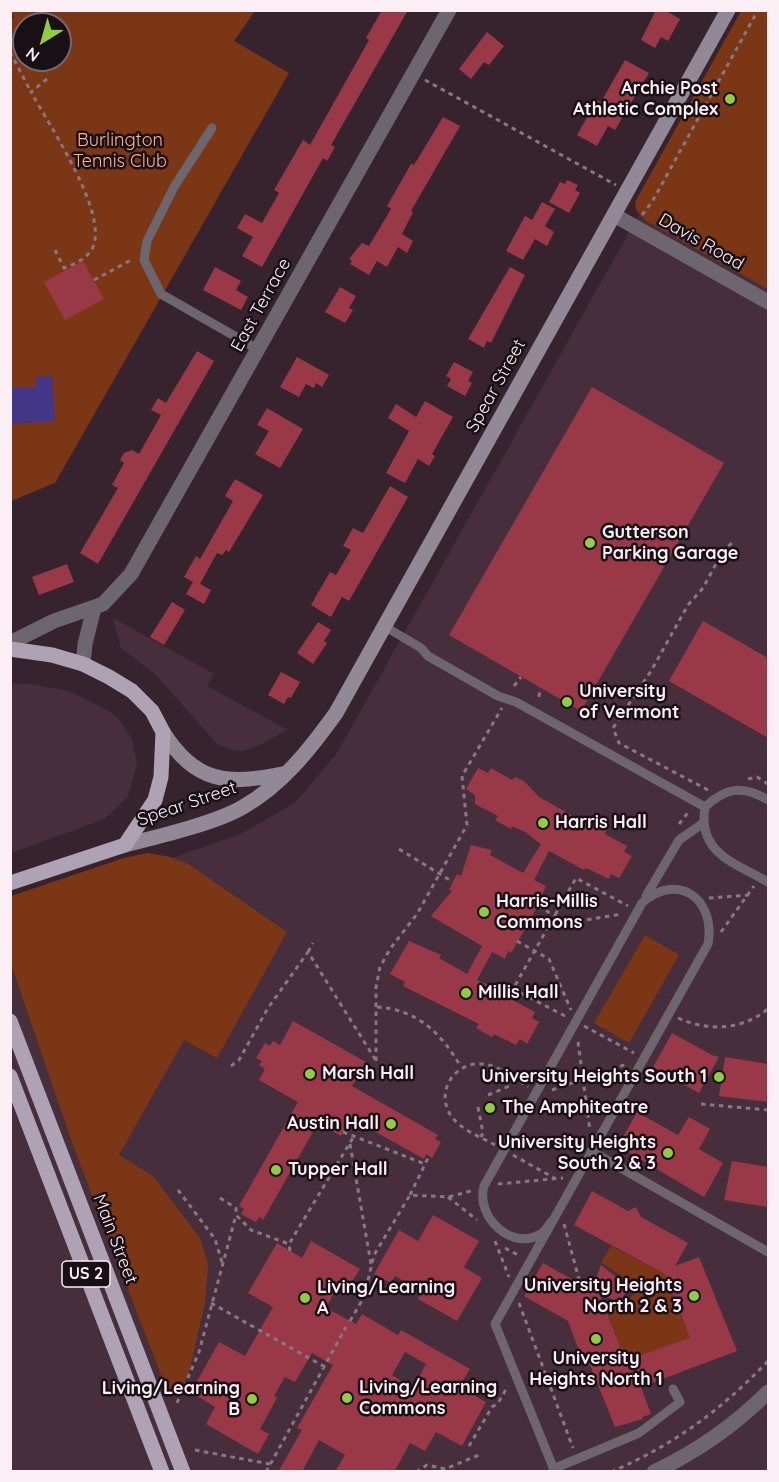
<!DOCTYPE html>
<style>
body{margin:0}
#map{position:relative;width:779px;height:1482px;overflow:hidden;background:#37232e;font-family:Quicksand,sans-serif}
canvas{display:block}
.frame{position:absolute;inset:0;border:12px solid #fbeef5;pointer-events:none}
.north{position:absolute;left:12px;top:12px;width:60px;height:60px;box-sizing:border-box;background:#181014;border:2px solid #73696e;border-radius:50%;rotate:217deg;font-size:16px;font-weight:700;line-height:24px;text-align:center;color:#fbeef5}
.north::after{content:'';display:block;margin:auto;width:21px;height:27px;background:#90cd41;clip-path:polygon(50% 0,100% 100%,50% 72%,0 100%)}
</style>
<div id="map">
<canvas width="779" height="1482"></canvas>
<div class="frame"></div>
<div class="north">N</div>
</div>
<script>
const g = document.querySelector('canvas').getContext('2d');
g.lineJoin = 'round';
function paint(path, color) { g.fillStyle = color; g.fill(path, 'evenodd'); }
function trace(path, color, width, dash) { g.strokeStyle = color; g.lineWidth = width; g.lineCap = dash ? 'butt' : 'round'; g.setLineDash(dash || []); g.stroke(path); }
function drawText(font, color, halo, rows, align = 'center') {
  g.font = font + ' Quicksand,sans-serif'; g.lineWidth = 5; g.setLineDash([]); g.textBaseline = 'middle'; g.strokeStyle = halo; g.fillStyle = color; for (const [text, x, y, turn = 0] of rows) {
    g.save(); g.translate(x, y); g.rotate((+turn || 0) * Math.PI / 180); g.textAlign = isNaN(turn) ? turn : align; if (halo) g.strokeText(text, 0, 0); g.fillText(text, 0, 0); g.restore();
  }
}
paint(new Path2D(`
 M753,11H768V1471L11,1472V914L241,834L296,802L337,753Z
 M113,618L214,674L207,686L288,730L258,746L242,751L232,750L217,744L156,675L121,648Z
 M11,683L30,684L69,691L107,710L118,718L132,739L137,764L128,796L105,819L11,853Z`), '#472e3c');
paint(new Path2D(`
 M11,11H255L234,41L289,73L55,483L11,501L10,19L14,17ZM24,24H60V60H24Z
 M741,11H768V289L646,221L636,210L635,202Z
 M148,853L171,857L188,864L287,932L217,1058L184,1040L119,1155L153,1176L200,1238L208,1264L205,1303L189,1373L181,1388L171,1392L166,1388L74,1148L11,964V896L124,858Z
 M645,935L679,955L629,1043L594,1023Z
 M611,1246L669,1276L667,1281L685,1326L700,1335L646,1353L630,1362L625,1350L622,1351L608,1314L615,1301L619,1303L622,1297L629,1300L634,1293L629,1289L633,1284L601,1262Z`), '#7b3616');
paint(new Path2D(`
 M52,376L55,421L11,424V388L36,387V377Z`), '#443687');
paint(new Path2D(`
 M382,10H408L331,145L335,147L327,161L323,158L262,267L242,256L253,237L237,228L245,214L262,223L279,193L274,190L282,176L303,140L310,145L369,40L366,38Z
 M656,10H664L680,19L668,41L661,37L655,48L641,40Z
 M487,32L504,46L489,65L484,62L471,79L459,69Z
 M625,60L649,73L615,130L608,126L597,146L577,135L597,100L601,102Z
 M443,117L460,126L411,211L413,212L402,234L413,241L407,253L398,247L387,267L377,261L369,275L350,264L352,261L349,259L362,243L369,246L391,209L387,206L411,164L414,165Z
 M567,180L578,185L575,190L580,193L569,213L549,202L560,182L565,184Z
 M542,202L555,209L545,226L554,232L547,246L535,239L523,260L506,251L525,216L532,220Z
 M83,261L104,299L65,320L44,282Z
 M215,267L241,281L236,290L248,297L241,310L203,290Z
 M510,267L525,275L491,343L487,341L484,348L468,339Z
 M340,287L356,296L349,308L353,310L345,323L325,312Z
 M197,351L214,361L98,564L80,553L118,488L112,485L124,463L120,460L124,453L132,450L139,454L161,415L151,410L158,398L166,403Z
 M297,357L329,375L322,387L316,383L314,388L306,384L299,397L280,387Z
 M454,362L473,372L468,381L472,383L465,396L447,386L451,379L446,376Z
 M592,387L724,463L581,711L449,635Z
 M425,401L453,417L432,454L435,456L429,466L418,459L405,483L386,473L409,431L388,418L396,404L416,417Z
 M267,408L303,429L280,468L255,454L269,431L257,425Z
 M235,479L263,495L229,552L226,550L222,555L217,553L200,584L211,590L204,604L186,594L193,582L184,577L196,556L200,559L233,501L225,496Z
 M390,486L408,497L349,601L342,597L331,617L311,605L330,572L336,575L351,550L343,546L353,528L363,533Z
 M67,564L74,582L39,595L32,577Z
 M172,602L185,610L164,645L150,637Z
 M703,621L768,658V738L669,681Z
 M318,622L331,630L324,641L327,643L313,664L297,653Z
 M281,672L300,682L291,698L288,697L284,704L268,695Z
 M478,768L488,773L491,768L512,780L515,777L524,781L539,797L589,825L592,821L607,830L605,834L627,846L624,852L632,856L619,878L611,874L609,879L586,868L584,870L549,851L534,880L546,886L532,917L511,953L508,951L505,959L492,952L477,980L515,996L513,1000L535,1012L532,1018L539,1022L527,1044L520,1039L516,1045L494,1034L492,1037L476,1028L479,1024L403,986L405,982L390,974L409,941L441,955L439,958L467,974L482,946L431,916L452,891L449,890L457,874L461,876L471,845L492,850L490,855L523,873L541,844L525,832L512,826L511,829L495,820L498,816L475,804V795L466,789Z
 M293,1021L366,1062L352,1086L438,1135L435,1139L441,1142L432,1158L426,1154L424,1159L351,1118L341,1136L318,1123L263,1220L259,1217L256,1222L241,1214L244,1209L239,1206L298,1102L259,1080L265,1069L259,1065L262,1061L256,1058L265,1043L270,1046L273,1041L280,1045Z
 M672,1033L712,1055L719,1057L699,1093L653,1067Z
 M725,1057L768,1064V1102L719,1096Z
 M637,1112L678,1135L689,1117L710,1129L699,1149L723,1163L704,1197L618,1146Z
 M732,1161L768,1167V1207L724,1200Z
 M592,1191L628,1211L636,1207L641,1217L688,1243L675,1266L699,1257L737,1351L641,1387L651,1414L642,1417L643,1419L615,1427L590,1365L585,1367L568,1321L524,1296L543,1263L591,1290L601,1265L629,1287L619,1303L599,1293L622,1351L625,1350L629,1359L690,1338L665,1274L574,1225Z
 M433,1215L479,1241L464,1267L482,1278L457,1321L418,1299L422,1292L395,1276L391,1283L374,1274L399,1230L418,1241Z
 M311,1241L360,1269L351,1283L342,1278L326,1308L356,1324L362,1314L398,1335L401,1330L470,1369L459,1387L486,1402L462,1446L436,1432L425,1451L410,1443L394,1472H335L345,1455L319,1440L302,1472H278L302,1430L297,1428L333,1365L312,1353L295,1382L285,1377L274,1396L277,1398L260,1429L269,1434L258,1454L206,1424L215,1407L191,1392L219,1342L245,1356L273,1307L248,1293L277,1243L302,1258ZM405,1352L426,1364L413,1388L392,1375Z`), '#993948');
trace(new Path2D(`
 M10,52L31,92
 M47,79L31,92C49,125 108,212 93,247C87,259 76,263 64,268L66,270
 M425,80L616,185
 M642,215L652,202L758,10
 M55,250L64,268
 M94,280L133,259
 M514,686L521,677
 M539,697L540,688
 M748,779L757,777L768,784
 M708,790L619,743L613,728L651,671L688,605L703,588L723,551L734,541
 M679,824L690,810
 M399,849L453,882
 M709,898L749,895
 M538,906L567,923L622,914
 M721,932L754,886
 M517,941L549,959L571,1010
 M308,952L313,943
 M377,1007C418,1010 441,1033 461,1067
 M565,1016L513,989L576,878L628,906
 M678,1018C710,1032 741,1030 768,1009
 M584,1026L634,1053
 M578,1042L590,1131
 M376,1061V987L380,967L390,949L417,914L467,825L462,776L502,708
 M231,1066L239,1060L268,1008L308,952L375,1059
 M552,1090L627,1064
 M488,1095L510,1086L515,1079
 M701,1104L768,1110
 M478,1107L483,1133L481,1137
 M343,1132L425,1164
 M350,1144L371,1264
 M495,1145C481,1137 461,1130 452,1117C434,1093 454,1061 483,1064C500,1066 515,1079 528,1087
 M513,1155L556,1179
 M498,1184L563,1178
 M178,1190L215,1239L222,1262
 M410,1195L429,1156
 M448,1197L477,1220
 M220,1198L236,1208V1215L251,1230L289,1244
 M564,1224L580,1283
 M495,1241L509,1277
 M505,1248L520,1256
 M290,1251L289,1244L354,1136
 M211,1303L325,1367
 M519,1303L573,1448
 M350,1321L364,1297L374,1255L410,1195L448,1197L471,1191
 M177,1403L199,1352L236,1215
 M469,1446L492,1407L498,1403L508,1386
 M195,1450L270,1464
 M344,1471V1472
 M266,1472L346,1327
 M416,1472L427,1465L445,1469L479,1455
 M611,1472C675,1444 720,1411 768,1361`), '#897781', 3, [4.5, 4.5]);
trace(new Path2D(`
 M212,128L174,187L147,241L144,260L161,294L259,350
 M384,626L421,648L428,656L498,696L516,702L705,807
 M768,800C743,785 726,787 705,807C697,853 735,863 768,882
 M646,896L679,840L702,824
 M591,1151L768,1252
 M551,1222C549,1225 545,1231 542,1233C513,1253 475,1217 484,1186L642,903C678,871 716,899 708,944L495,1324L555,1472
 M553,1469L639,1433L680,1402L673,1389`), '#6d666f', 9);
trace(new Path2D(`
 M614,215L768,302
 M10,643L54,621L103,604L131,574L449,10
 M83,664L85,644L94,608
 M654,1472C696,1452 736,1424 768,1392`), '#6d666f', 15);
trace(new Path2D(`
 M163,732C195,783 227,785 282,774
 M125,845C157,837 216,823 243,807C283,784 310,749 336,713L728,10`), '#928896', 15);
trace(new Path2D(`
 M10,649L52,655L83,664L109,677L132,691L152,711L163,732L161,777L155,800L125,845L10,883
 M10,1021L183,1472
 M10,1076L162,1472`), '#afa2b4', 15);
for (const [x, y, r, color] of [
 [730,99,6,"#90cd41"],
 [590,543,6,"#90cd41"],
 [567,702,6,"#90cd41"],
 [543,823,6,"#90cd41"],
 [484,912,6,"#90cd41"],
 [466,993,6,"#90cd41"],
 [310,1074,6,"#90cd41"],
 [719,1077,6,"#90cd41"],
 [490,1108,6,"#90cd41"],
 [391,1124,6,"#90cd41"],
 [668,1153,6,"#90cd41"],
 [276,1170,6,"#90cd41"],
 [694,1296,6,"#90cd41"],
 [305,1298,6,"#90cd41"],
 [596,1339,6,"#90cd41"],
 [347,1398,6,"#90cd41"],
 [252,1399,6,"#90cd41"]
]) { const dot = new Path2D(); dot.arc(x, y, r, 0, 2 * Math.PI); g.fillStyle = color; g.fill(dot); trace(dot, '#181014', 2); }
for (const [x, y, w] of [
 [86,1274,48]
]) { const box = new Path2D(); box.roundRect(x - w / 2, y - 13, w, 26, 4.5); g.fillStyle = '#181014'; g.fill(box); trace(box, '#fbeef5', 1.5); }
drawText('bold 16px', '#fbeef5', null, [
 ["US 2",86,1274]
]);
drawText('bold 18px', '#fbeef5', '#181014', [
 ["Archie Post",718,89,"right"],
 ["Athletic Complex",718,110,"right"],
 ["Gutterson",602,533],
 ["Parking Garage",602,554],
 ["University",579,692],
 ["of Vermont",579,713],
 ["Harris Hall",555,823],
 ["Harris-Millis",496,902],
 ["Commons",496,923],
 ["Millis Hall",478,993],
 ["Marsh Hall",322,1074],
 ["University Heights South 1",707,1077,"right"],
 ["The Amphiteatre",502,1108],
 ["Austin Hall",379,1124,"right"],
 ["University Heights",656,1143,"right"],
 ["South 2 & 3",656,1164,"right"],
 ["Tupper Hall",288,1170],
 ["University Heights",682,1286,"right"],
 ["North 2 & 3",682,1307,"right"],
 ["Living/Learning",317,1288],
 ["A",317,1309],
 ["University",596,1359,"center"],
 ["Heights North 1",596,1380,"center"],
 ["Living/Learning",359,1388],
 ["Commons",359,1409],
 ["Living/Learning",240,1389,"right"],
 ["B",240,1410,"right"]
], 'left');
drawText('18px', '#fcb294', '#181014', [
 ["Burlington",120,141],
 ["Tennis Club",120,162]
]);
drawText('18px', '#fbeef5', '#181014', [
 ["Davis Road",701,242,30],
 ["East Terrace",261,305,-61],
 ["Spear Street",496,386,-61],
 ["Spear Street",187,804,-19],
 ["Main Street",115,1239,69]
]);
</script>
